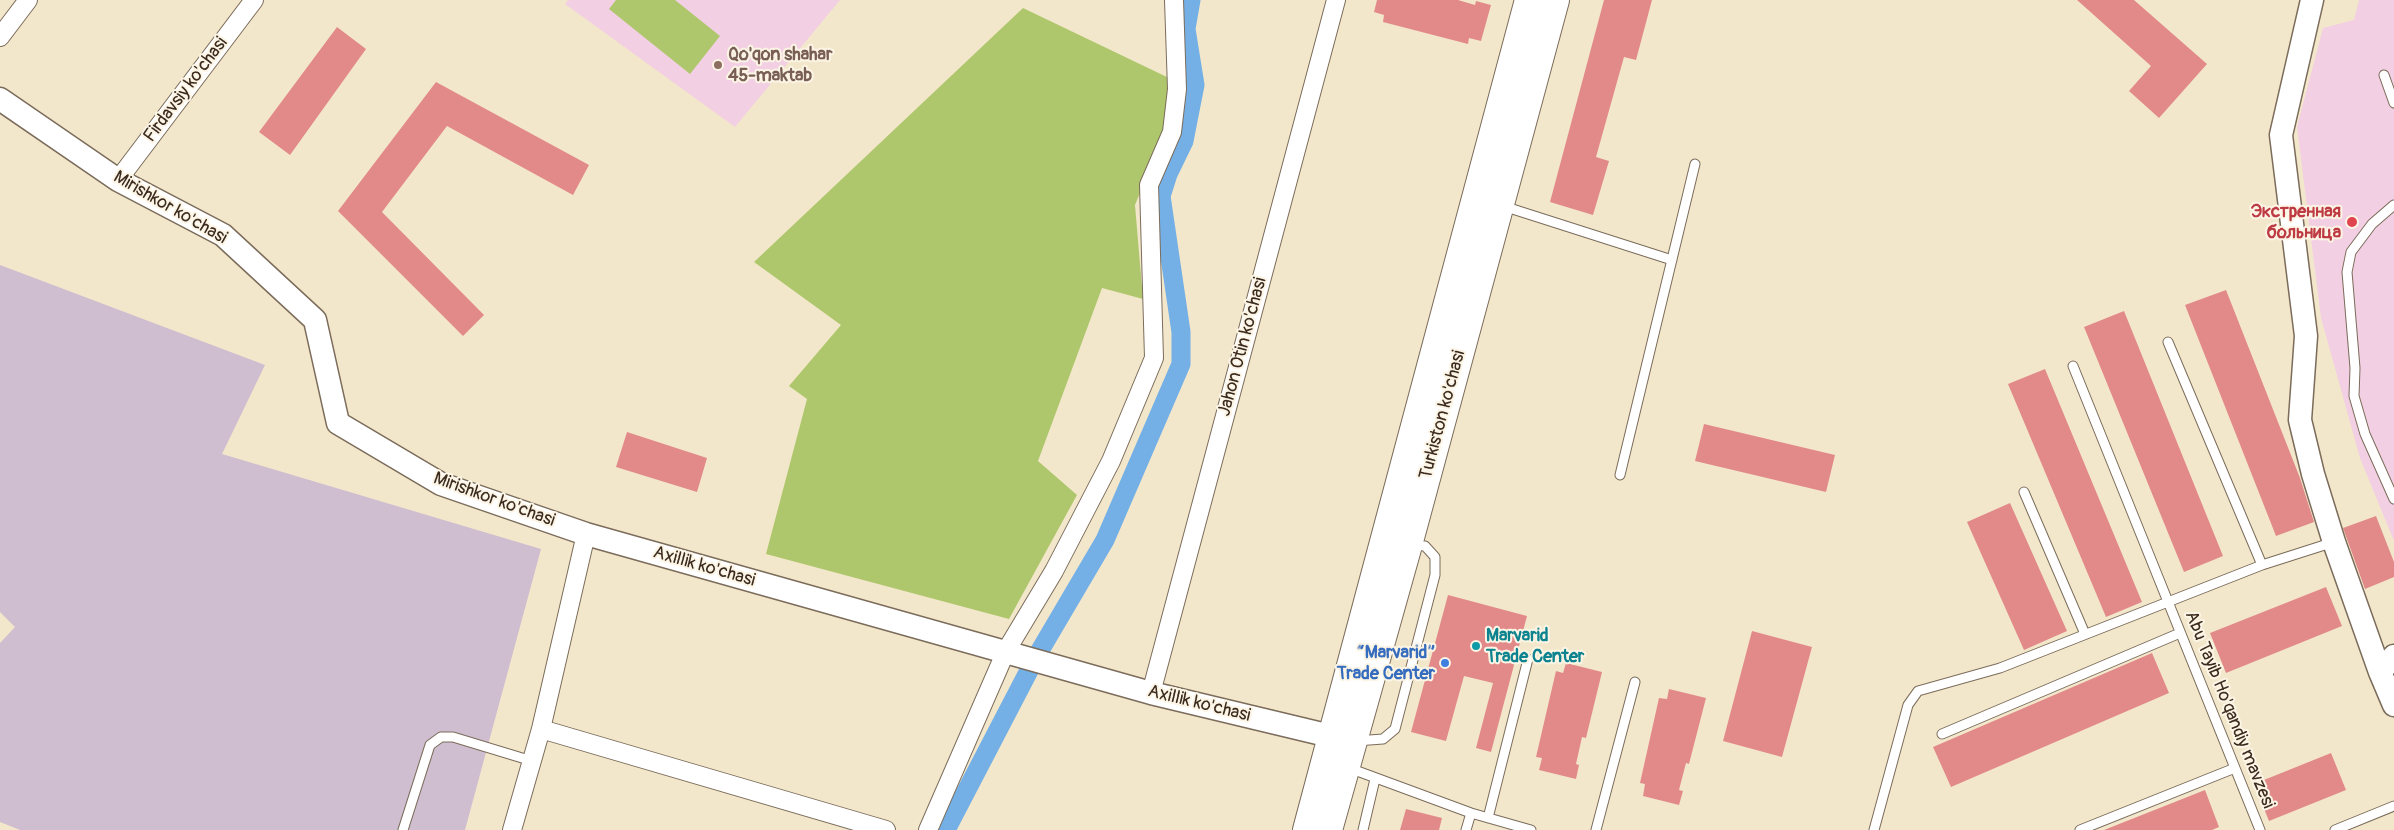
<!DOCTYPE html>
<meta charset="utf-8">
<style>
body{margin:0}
canvas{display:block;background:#f3e7cb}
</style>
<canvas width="2394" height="830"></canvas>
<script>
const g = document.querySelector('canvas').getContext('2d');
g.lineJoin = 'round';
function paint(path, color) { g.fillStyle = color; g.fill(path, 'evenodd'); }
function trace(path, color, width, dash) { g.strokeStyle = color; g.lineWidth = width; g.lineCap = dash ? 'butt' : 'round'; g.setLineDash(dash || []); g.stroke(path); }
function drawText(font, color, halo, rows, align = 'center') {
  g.font = font + ' Pangolin,sans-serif'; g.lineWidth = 4; g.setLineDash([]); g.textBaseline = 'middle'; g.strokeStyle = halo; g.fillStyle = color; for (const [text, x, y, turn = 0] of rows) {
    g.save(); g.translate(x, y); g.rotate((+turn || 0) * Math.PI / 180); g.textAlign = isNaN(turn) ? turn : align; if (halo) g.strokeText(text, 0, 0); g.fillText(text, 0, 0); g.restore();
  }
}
paint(new Path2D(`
 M568,0H840L735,127L565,4Z
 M2359,0H2394V541L2360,458L2321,318L2297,127L2323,28L2354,20Z`), '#f2cfe2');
paint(new Path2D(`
 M0,265L265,365L222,454L541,549L465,830H20L0,822V643L15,627L0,612Z`), '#cfbdd0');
paint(new Path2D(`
 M616,0H675L720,36L690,74L609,9Z
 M1023,8L1169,78L1163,137L1135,205L1143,299L1102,288L1038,461L1077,495L1009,619L766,554L807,399L789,386L841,325L754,262Z`), '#afc76c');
trace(new Path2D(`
 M946,830L1035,659L1105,540L1181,364V332L1161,196L1168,174L1184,141L1195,85L1186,29L1191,0`), '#74b0e6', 19);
paint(new Path2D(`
 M1377,0H1458L1475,5L1476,1L1491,5L1481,41L1469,38L1468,44L1383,22L1384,15L1374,12Z
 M1604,0H1652L1636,60L1624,57L1596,157L1609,161L1593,215L1550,202Z
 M2077,0H2134L2207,64L2159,118L2129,91L2151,66Z
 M337,27L366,49L290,155L259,132Z
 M436,82L589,165L573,195L447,126L382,212L484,315L463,336L338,211Z
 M2226,290L2300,478L2314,522L2276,536L2185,305Z
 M2124,311L2223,556L2184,572L2084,327Z
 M2045,369L2142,602L2106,617L2008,384Z
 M1704,424L1835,455L1826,492L1695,461Z
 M627,432L707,458L697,492L616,467Z
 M2010,503L2067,631L2024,650L1967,522Z
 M2376,516L2394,562V577L2365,589L2343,528Z
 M2326,587L2342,626L2226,673L2210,633Z
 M1448,595L1527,616L1491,752L1476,748L1493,683L1464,676L1446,741L1411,732Z
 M1752,631L1812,647L1782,757L1723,741Z
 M2152,653L2169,693L1951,787L1933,747Z
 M1566,663L1602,672L1586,738L1582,737L1576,764L1579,765L1576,779L1539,770L1542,758L1536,757L1556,671L1563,673Z
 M1669,689L1706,698L1689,764L1686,763L1679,790L1683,791L1679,805L1643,796L1645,784L1640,783L1659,698L1667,699Z
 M2331,753L2346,790L2269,821L2254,784Z
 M2205,790L2219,827L2212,830H2104Z
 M1406,809L1442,818L1439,830H1400Z`), '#e28a8a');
const service = new Path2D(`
 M2384,75L2394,103
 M2394,205L2372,224L2351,252L2347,272L2355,368L2354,396L2365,434L2394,499
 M1503,206L1672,260
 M2168,342L2262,565
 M2073,366L2260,830
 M1620,475L1695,164
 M2024,492L2085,634
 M1942,734L2180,633
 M1356,741L1383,739L1395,729L1435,575V557L1425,546L1410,545
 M1349,768L1471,813L1531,830
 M1488,818L1528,659
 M403,830L430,745L441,737H453L532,761
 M1363,830L1375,779
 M1466,830L1471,813
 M1596,830L1635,682
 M1874,830L1908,705L1918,691L2000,668L2262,565L2334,542
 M2080,830L2235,768
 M2335,830L2394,806`);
const minor = new Path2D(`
 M0,37L28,0
 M118,180L254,0
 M1151,693L1336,0
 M541,729L886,830
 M512,830L541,729L586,534
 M928,830L1006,651L1054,571L1111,461L1154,358L1149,185L1172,132L1177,89L1174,0`);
const tertiary = new Path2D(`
 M2312,0L2281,135L2306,336L2300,420L2313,474L2334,542L2380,672
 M0,99L118,180L223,235L315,320L338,423L441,484L586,534L1151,693L1347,740
 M2394,656L2380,672L2394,705`);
const primary = new Path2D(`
 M1307,830L1529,0
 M1328,830L1408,545L1555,0`);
trace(service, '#7b6c5b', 11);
trace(minor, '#7b6c5b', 20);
trace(tertiary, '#7b6c5b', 25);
trace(primary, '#7b6c5b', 30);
trace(service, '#fff', 9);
trace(minor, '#fff', 18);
trace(tertiary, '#fff', 22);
trace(primary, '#fff', 28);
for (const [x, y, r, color] of [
 [718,65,5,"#8d6e63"],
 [2352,222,6,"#e0444e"],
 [1476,646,5,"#0f9aa8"],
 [1445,663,5,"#3f7fe0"]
]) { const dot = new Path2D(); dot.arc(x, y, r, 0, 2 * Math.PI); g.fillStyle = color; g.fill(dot); trace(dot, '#fcf5e5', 2); }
drawText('bold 18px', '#785e54', '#fcf5e5', [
 ["Qo'qon shahar",728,55],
 ["45-maktab",728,76]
], 'left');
drawText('18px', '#3b2a1e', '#fcf5e5', [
 ["Firdavsiy ko'chasi",186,90,-53],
 ["Mirishkor ko'chasi",170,208,30],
 ["Jahon Otin ko'chasi",1243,347,-75],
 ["Turkiston ko'chasi",1443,415,-75],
 ["Mirishkor ko'chasi",494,500,20],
 ["Axillik ko'chasi",704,567,16],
 ["Axillik ko'chasi",1199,704,14],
 ["Abu Tayib Ho'qandiy mavzesi",2229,710,68]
]);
drawText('bold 18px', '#be3a42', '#fcf5e5', [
 ["Экстренная",2341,212],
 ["больница",2341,233]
], 'right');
drawText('bold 18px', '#0d838f', '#fcf5e5', [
 ["Marvarid",1486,636],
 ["Trade Center",1486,657]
], 'left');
drawText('bold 18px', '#366cbe', '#fcf5e5', [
 ["“Marvarid”",1435,653],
 ["Trade Center",1435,674]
], 'right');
</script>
